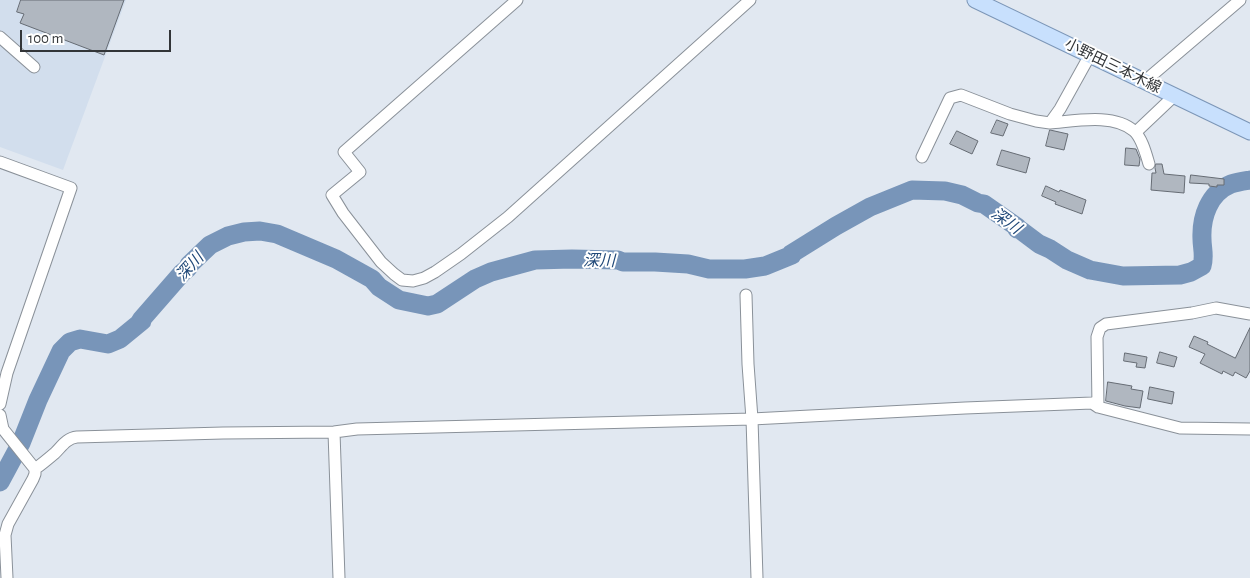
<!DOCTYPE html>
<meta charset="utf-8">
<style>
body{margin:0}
#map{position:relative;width:1250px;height:578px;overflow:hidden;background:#e1e8f1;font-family:"Alegreya Sans",sans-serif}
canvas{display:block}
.scale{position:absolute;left:20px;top:30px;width:151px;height:22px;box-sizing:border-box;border:2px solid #323538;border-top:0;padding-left:6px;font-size:15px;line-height:18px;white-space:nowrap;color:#323538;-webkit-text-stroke:4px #fff;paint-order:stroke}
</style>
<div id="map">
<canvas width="1250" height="578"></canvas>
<div class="scale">100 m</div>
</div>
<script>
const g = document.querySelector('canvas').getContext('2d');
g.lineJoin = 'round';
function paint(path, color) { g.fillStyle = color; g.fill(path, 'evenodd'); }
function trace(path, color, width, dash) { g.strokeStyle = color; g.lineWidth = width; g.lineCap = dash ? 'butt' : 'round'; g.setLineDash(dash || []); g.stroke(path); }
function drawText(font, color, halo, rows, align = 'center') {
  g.font = font + ' "Alegreya Sans","Noto Sans JP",sans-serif'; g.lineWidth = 4; g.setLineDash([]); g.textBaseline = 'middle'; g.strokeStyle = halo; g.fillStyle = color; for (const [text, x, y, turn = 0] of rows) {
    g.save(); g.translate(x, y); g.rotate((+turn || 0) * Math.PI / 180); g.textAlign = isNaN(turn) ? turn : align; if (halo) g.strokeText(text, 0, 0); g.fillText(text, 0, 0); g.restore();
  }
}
paint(new Path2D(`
 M0,0H126L63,170L0,147Z`), '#d2deed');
trace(new Path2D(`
 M0,482L21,443L38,400L61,351L70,342L80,339L108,344L120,339L142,321L141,320L182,273L188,268L189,265L210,245L228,236L244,232L260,231L277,234L336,259L372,279L379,287L399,300L428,306L437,304L475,279L491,272L535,260L572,259L618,260L623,262H655L688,264L709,269H745L765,266L792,255L791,254L836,226L870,207L912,190L945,191L962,195L978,203L984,204L1017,227V229H1019L1039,244L1050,249L1067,260L1090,270L1123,276L1180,275L1191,272L1202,266C1205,256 1202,248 1202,239C1201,217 1209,193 1231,184C1237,182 1244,181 1250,180`), '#7895b9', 19);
const building = new Path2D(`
 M21,0H124L104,55L20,23L24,14L17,12Z
 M997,120L1008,124L1003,136L991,133Z
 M1050,130L1068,134L1064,150L1046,146Z
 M957,131L978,141L972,154L950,144Z
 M1126,148L1136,149L1140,159L1139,166L1125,165Z
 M1002,150L1030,158L1026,173L997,165Z
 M1156,164H1162L1164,174L1185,176L1184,193L1151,190L1152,173H1156L1155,168Z
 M1191,175L1224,179V185H1217V187L1209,186V184L1190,183Z
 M1046,186L1059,192L1060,190L1086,200L1082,214L1055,204L1056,202L1042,196Z
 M1250,328V371L1246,378L1235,372L1233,376L1223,371L1222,374L1200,363L1205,354L1189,347L1194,336L1208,342L1207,344L1235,358Z
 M1160,352L1177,357L1174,367L1157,363Z
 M1125,353L1147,357L1145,368L1136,367L1137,363L1124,361Z
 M1108,382L1132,386L1131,389L1143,391L1140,408L1125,406L1106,401Z
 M1150,387L1174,392L1172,404L1148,399Z`);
paint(building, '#b0b7c0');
trace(building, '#666c74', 1);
const minor = new Path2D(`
 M517,0L344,152L360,172L332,195L343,213L381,262L394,274L402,280L413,281L424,278L435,272L461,254L508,217L750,0
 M0,37L34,67
 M1145,81L1240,0
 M1050,123C1075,121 1114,113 1134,131C1142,138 1146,154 1149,164
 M1136,132L1174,96
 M922,157L950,98L961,95L1010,114L1036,121L1050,123L1060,109L1090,55
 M0,162L71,188L7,373L0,404
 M746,295L748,364L752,419L757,578
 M1098,407L1097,337L1100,328L1106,324L1192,313L1216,308L1250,314
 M0,415L3,429L35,469V474L33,479L8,524L5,535L7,578
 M334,432L339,578
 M35,469C42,464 48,459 55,453C62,446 67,438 77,437L223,433L334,432L357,429L752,419L965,408L1092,403L1098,407L1180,428L1250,429`);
const major = new Path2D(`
 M975,0L1250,132`);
trace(minor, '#8a9199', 13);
trace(major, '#7c96b7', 17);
trace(minor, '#fff', 11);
trace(major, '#c8e0fd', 15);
drawText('15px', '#323538', '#fff', [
 ["小野田三本木線",1113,66,26]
]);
drawText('italic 16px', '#214979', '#fff', [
 ["深川",1006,221,36],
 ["深川",599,261,1],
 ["深川",190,267,-48]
]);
</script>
